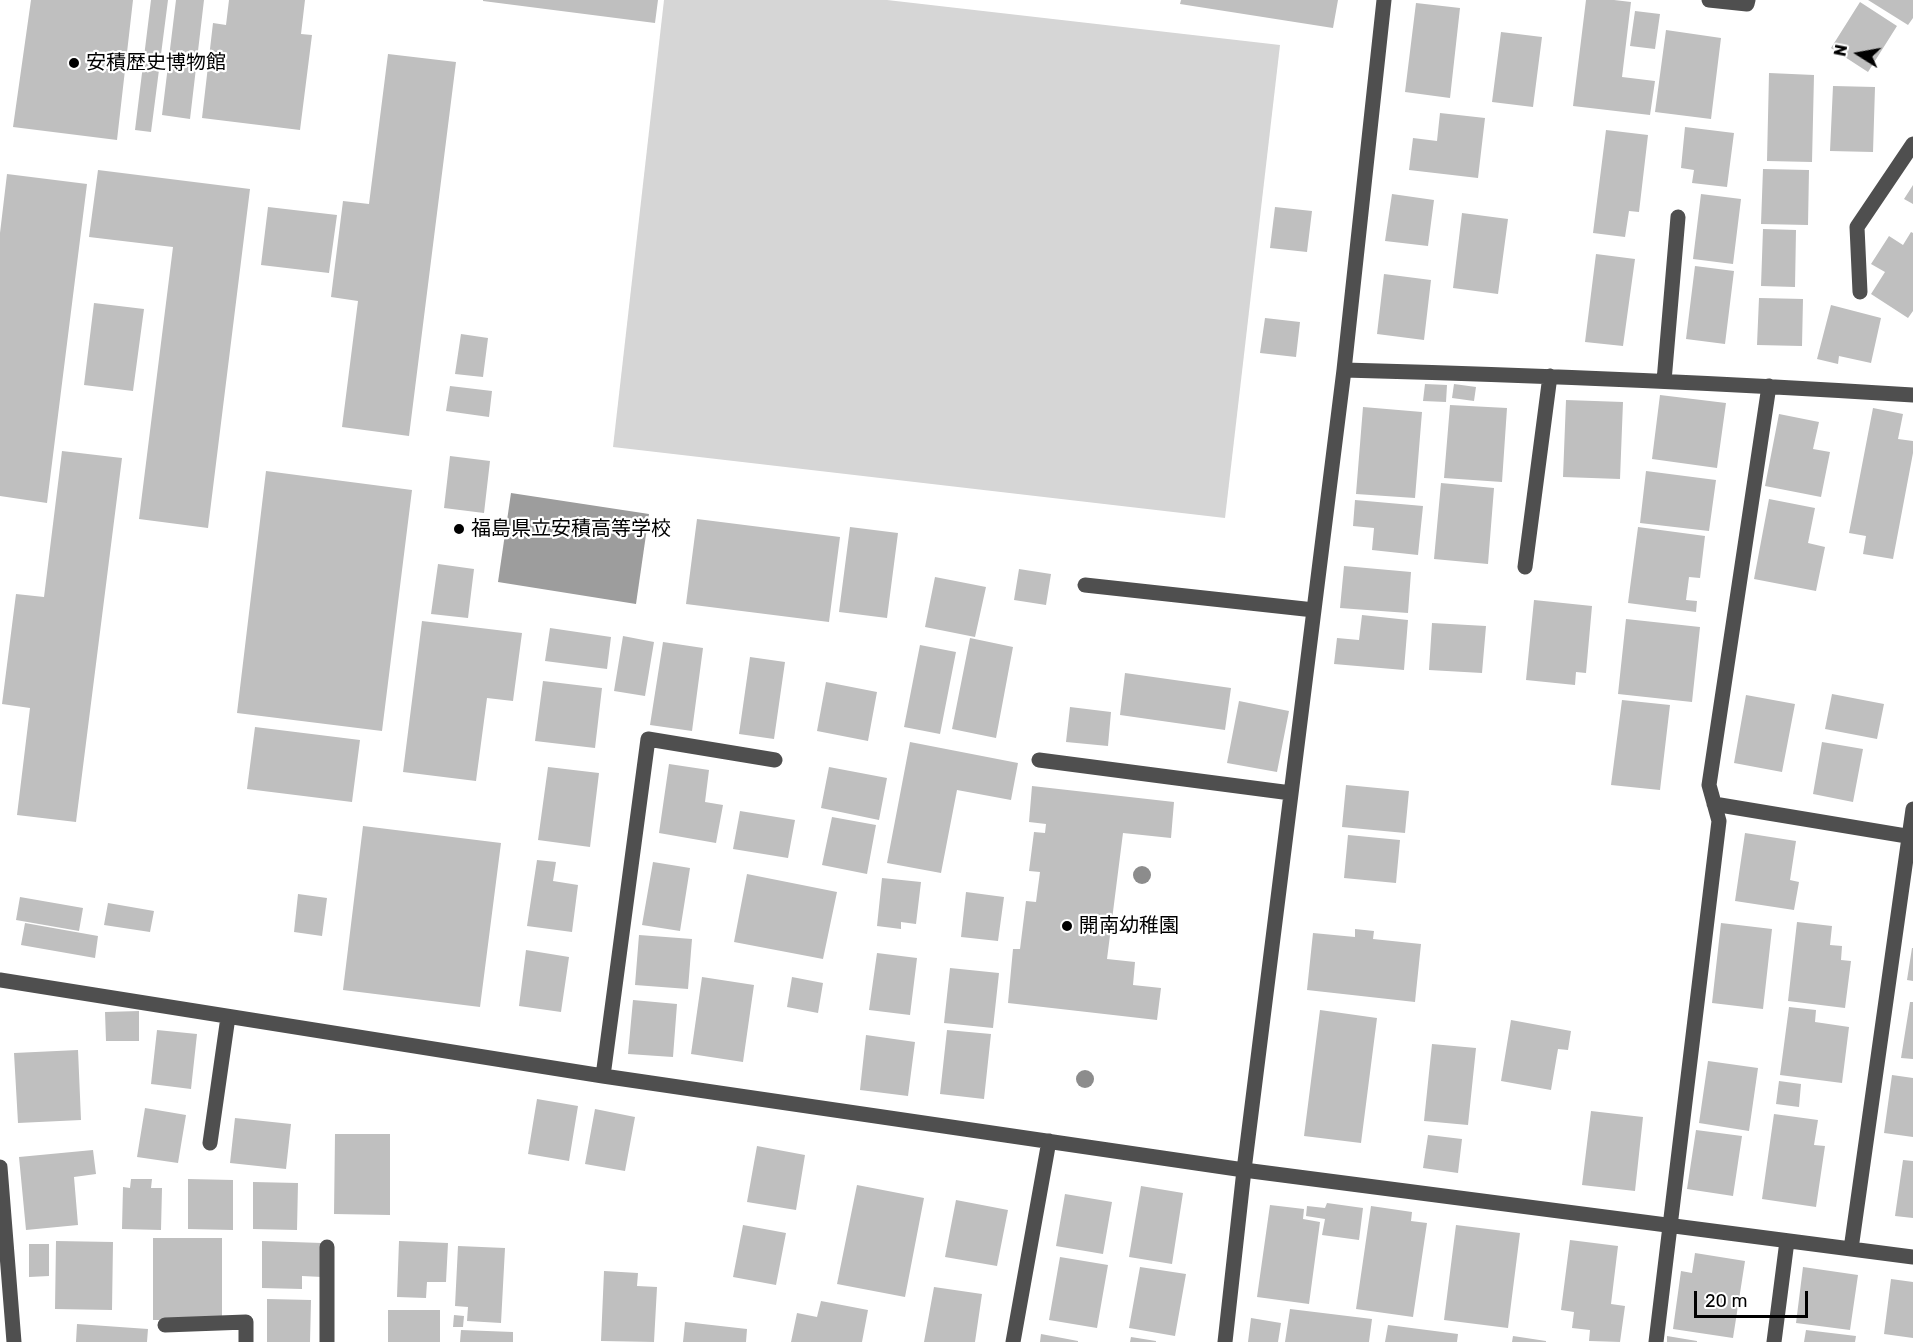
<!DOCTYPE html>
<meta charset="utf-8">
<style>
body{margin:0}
#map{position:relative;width:1913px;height:1342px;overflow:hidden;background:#fff;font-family:Rubik,sans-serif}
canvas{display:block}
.north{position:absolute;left:1829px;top:24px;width:60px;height:60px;-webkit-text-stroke:4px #fff;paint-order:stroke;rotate:281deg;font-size:16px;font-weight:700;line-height:24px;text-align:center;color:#000}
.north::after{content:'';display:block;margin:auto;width:21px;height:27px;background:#000;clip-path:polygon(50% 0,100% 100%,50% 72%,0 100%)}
.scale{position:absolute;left:1694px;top:1291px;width:114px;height:27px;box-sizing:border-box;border:3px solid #000;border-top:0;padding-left:8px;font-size:18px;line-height:21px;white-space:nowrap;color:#000;-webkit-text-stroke:4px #fff;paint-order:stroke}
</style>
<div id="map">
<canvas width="1913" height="1342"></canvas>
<div class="north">N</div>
<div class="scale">20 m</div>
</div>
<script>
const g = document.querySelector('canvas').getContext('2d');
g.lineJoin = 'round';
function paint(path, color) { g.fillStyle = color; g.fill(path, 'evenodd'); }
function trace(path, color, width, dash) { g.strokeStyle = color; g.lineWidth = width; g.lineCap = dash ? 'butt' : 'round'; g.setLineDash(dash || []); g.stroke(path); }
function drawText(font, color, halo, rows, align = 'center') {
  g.font = font + ' Rubik,"Noto Sans JP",sans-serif'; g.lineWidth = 4.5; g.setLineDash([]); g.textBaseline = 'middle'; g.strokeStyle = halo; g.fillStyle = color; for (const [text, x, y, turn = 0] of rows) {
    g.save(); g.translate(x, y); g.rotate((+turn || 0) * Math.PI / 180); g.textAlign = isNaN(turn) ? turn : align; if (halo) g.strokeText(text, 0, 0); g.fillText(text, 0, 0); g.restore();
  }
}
paint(new Path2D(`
 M664,0H887L1280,45L1225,518L613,447Z`), '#d6d6d6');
paint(new Path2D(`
 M511,493L649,514L636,604L498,582Z`), '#9d9d9d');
paint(new Path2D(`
 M31,0H133L117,140L13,127Z
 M151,0H168L151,132L135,130Z
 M176,0H204L190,119L162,115Z
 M229,0H305L301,34L312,35L300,130L202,118L213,23L226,25Z
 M483,0H658L655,23L483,1Z
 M1181,0H1338L1333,28L1180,4Z
 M1586,0H1614L1631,2L1622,77L1655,81L1650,115L1573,106Z
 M1868,0H1913V18L1908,25Z
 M1860,2L1897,26L1868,72L1831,48Z
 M1416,3L1460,8L1450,98L1405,92Z
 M1635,11L1660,14L1655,49L1630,46Z
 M1666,30L1721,38L1711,119L1655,112Z
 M1501,32L1542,37L1533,107L1492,102Z
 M388,54L456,62L409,436L342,427L358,301L331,297L343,201L369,204Z
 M1769,73L1814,75L1812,162L1767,161Z
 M1833,86L1875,87L1873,152L1830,151Z
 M1440,113L1485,118L1478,178L1409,170L1413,138L1437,141Z
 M1685,127L1734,133L1727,187L1692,183L1694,170L1681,168Z
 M1606,130L1648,135L1639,212L1629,211L1625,237L1593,233Z
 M1763,169L1809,170L1808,225L1761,224Z
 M98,170L250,189L208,528L139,519L173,247L89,237Z
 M7,174L87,184L47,503L0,496V233Z
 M1913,185V204L1904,199Z
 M1392,194L1434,200L1428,246L1385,241Z
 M1701,194L1741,199L1733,264L1693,259Z
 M268,207L337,215L329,273L261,265Z
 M1275,207L1312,211L1307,252L1270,248Z
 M1462,213L1508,219L1498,294L1453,288Z
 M1763,229L1796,230L1795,287L1761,286Z
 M1911,232L1913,233V311L1908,318L1871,294L1885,272L1871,264L1889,236L1903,245Z
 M1596,254L1635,259L1623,346L1585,342Z
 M1695,266L1734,271L1725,344L1686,339Z
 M1384,274L1431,280L1424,340L1377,334Z
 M1759,298L1803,299L1802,346L1757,345Z
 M94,303L144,309L133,391L84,385Z
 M1831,305L1881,318L1871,363L1839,356L1838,364L1817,359Z
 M1265,318L1300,322L1296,357L1260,353Z
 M461,334L488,338L483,377L455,374Z
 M1425,384L1447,385L1446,402L1423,401Z
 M1454,384L1476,387L1474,401L1452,398Z
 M450,386L492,391L489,417L446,411Z
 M1660,395L1726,403L1717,468L1652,459Z
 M1566,400L1623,402L1620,479L1563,477Z
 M1450,405L1507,408L1502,482L1444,478Z
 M1363,407L1422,412L1415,498L1356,494Z
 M1873,408L1903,414L1898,439L1913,441V453L1893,559L1863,554L1866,536L1849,533Z
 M1779,414L1819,422L1813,449L1830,452L1821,497L1765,486Z
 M62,451L122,458L76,822L17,815L30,708L2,704L16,594L44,597Z
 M450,456L490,461L484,513L444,508Z
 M266,471L412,490L382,731L237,713Z
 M1646,471L1716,480L1709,531L1640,523Z
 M1441,483L1494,488L1488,564L1434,559Z
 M1769,499L1815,508L1808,543L1825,547L1816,591L1754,579Z
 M1355,500L1423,506L1418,555L1372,550L1374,528L1353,526Z
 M697,519L840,537L829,622L686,604Z
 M850,527L898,533L887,618L839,612Z
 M1638,527L1705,536L1700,578L1689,577L1686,600L1697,601L1696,612L1628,603Z
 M438,564L474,569L468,618L431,614Z
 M1344,566L1411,572L1408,613L1340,608Z
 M1019,569L1051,574L1046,605L1014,600Z
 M935,577L986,587L975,637L925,627Z
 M1534,600L1592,606L1586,673L1576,672L1575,685L1526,680Z
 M1362,615L1408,620L1404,670L1334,664L1337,638L1359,640Z
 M1626,619L1700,627L1692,702L1618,694Z
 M422,621L522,633L513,701L487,698L476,781L403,772Z
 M1432,623L1486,626L1482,673L1429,670Z
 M550,628L611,637L607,669L545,661Z
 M623,636L654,642L645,696L614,691Z
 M970,638L1013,647L996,738L952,729Z
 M663,642L703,648L692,731L650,725Z
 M920,645L956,652L940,734L904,727Z
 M750,657L785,662L774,739L739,734Z
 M1125,673L1231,688L1225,730L1120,715Z
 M543,681L602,688L595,748L535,741Z
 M826,682L877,692L868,741L817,731Z
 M1832,694L1884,704L1877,739L1825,729Z
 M1746,695L1795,704L1782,772L1734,763Z
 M1622,700L1670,705L1660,790L1611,785Z
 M1239,701L1289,711L1277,772L1227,763Z
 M1070,707L1111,712L1108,746L1066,742Z
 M255,727L360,740L352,802L247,789Z
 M910,742L1018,763L1011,800L957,790L941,873L887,863Z
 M1822,742L1863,749L1853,802L1813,794Z
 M669,764L709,770L705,802L723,805L716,843L659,833Z
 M548,767L599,773L590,847L538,840Z
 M829,767L887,778L879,820L821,808Z
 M1346,785L1409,791L1405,833L1342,827Z
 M1032,786L1174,802L1171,838L1123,833L1107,959L1135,962L1133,985L1161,988L1157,1020L1008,1003L1013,949H1020L1026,901L1036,902L1040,872L1029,871L1034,832L1045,833L1046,824L1029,822Z
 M740,811L795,820L788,858L733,849Z
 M832,817L876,825L867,874L822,865Z
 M363,826L501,843L480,1007L343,990Z
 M1745,833L1796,841L1790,880L1799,882L1794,910L1735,901Z
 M1348,835L1400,840L1396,883L1344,878Z
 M537,860L556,862L553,881L578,885L572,932L527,926Z
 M653,862L690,868L680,931L642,925Z
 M747,874L837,892L823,959L734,942Z
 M882,878L921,882L916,924L901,922V929L877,926Z
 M966,892L1004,897L998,941L961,937Z
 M298,894L327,898L322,936L294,932Z
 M20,897L83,908L79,931L16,920Z
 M108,903L154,911L150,932L104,925Z
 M1797,922L1832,926L1830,945L1842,946L1841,960L1851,961L1845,1008L1788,1001Z
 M25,923L98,936L95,958L21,945Z
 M1721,923L1772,929L1763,1009L1712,1003Z
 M1355,929L1374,931L1373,939L1421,944L1415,1002L1307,990L1313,933L1355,937Z
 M639,935L692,939L688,989L635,985Z
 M1912,948H1913V981L1907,980Z
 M526,950L569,957L561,1012L519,1006Z
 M877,953L917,958L910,1015L869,1010Z
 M950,968L999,973L993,1028L944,1023Z
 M702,977L754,985L743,1062L691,1054Z
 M792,977L823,983L818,1013L787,1007Z
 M633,1000L677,1004L673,1057L628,1054Z
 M1910,1002H1913V1059L1901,1058Z
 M1789,1007L1816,1010L1815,1022L1849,1027L1842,1083L1780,1075Z
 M1320,1010L1377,1018L1361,1143L1304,1136Z
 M139,1011V1041H106L105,1012Z
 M1511,1020L1571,1031L1568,1050L1558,1049L1551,1090L1501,1081Z
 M157,1030L197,1034L191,1089L151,1084Z
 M947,1030L991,1034L984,1099L940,1094Z
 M866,1035L915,1042L908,1096L860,1090Z
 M1432,1044L1476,1048L1468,1125L1424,1121Z
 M78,1050L81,1120L18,1123L14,1053Z
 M1708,1061L1758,1068L1749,1131L1699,1123Z
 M1892,1075L1913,1078V1137L1884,1133Z
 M1779,1081L1801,1084L1799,1107L1776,1104Z
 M537,1099L578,1106L569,1161L528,1154Z
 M145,1108L186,1115L178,1163L137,1157Z
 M595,1109L635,1117L625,1171L585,1164Z
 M1591,1111L1643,1117L1635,1191L1582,1185Z
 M1774,1114L1818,1120L1814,1145L1825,1146L1816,1207L1762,1199Z
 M235,1118L291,1124L286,1169L230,1163Z
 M1696,1130L1742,1136L1733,1196L1687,1189Z
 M335,1134H390V1215L334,1214Z
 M1428,1135L1462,1139L1458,1173L1423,1168Z
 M757,1146L805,1155L796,1210L747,1202Z
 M93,1150L96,1174L74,1177L78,1225L26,1230L19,1157Z
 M1903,1160L1913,1161V1218L1895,1216Z
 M131,1179H152L151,1188H162L161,1230L122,1229L123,1187L130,1188Z
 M188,1179L233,1180V1230L188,1229Z
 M253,1182L298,1183L297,1230L253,1229Z
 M857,1185L924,1198L905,1297L837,1284Z
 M1141,1186L1183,1193L1172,1264L1129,1257Z
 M1065,1194L1112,1202L1103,1254L1056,1246Z
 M956,1200L1008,1210L997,1266L945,1257Z
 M1327,1203L1363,1208L1359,1240L1322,1235L1325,1219L1306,1216L1307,1206L1325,1208Z
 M1270,1205L1304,1209L1303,1219L1320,1222L1309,1304L1257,1297Z
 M1371,1206L1412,1212L1411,1221L1427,1223L1413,1317L1356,1309Z
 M743,1225L786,1233L776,1285L733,1277Z
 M1456,1225L1520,1233L1508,1328L1444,1320Z
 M153,1238H222V1320H153Z
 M1570,1240L1618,1246L1611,1304L1625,1306L1620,1342L1589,1341L1590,1330L1572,1328L1574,1312L1561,1310Z
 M56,1241L113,1242L112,1310L55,1309Z
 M262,1241L322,1243V1277L302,1276V1289L262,1288Z
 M399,1241L448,1243L446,1282H427L426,1298L397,1297Z
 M29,1244H49V1276L29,1277Z
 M458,1246L505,1248L501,1323L467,1321L468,1307L455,1306Z
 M1695,1253L1745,1261L1733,1338L1673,1329L1681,1271L1692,1273Z
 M1060,1257L1108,1265L1097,1328L1049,1320Z
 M1140,1267L1186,1274L1175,1336L1129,1328Z
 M1803,1267L1858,1275L1850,1330L1796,1323Z
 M604,1271L638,1273L637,1286L657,1287L654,1342L601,1341Z
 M1891,1279L1913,1282V1338L1884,1334Z
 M934,1287L982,1294L975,1342H924Z
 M267,1299L311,1300L310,1342H267Z
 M821,1301L868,1310L862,1342H791L797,1313L817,1317Z
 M1290,1309L1372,1319L1369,1342H1285Z
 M388,1310H440V1342H388Z
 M454,1315L464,1316L463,1327H453Z
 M1251,1318L1281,1323L1278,1342H1248Z
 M685,1322L747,1329L746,1342H683Z
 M77,1324L148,1329L147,1342H76Z
 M1388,1325L1458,1334L1457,1342H1385Z
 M461,1330L513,1332V1342H460Z
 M1806,1330L1856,1336L1855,1342H1804Z
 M1041,1334L1078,1341V1342H1040Z
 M1513,1336L1546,1341V1342H1512Z
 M1667,1336L1697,1341V1342H1667Z
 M1131,1337L1156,1341V1342H1130Z`), '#bfbfbf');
trace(new Path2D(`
 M1709,0L1747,4L1748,0
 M1860,292L1857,227L1913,144
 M1344,370C1534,375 1723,383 1913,395
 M1664,381L1678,217
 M1525,567L1550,376
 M1085,585L1314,610
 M1039,760L1291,793
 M1714,804L1913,837
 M0,980L603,1076L1244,1170L1913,1257
 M603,1076L648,739L775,760
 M210,1143L228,1017
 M0,1167L14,1342
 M1851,1249L1913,809
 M165,1325L246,1322V1342
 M327,1342V1247
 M1013,1342L1049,1141
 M1225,1342L1244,1170L1344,370L1384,0
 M1656,1342L1719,821L1709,785L1769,386
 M1774,1342L1787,1241`), '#4f4f4f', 15);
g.fillStyle = '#8c8c8c';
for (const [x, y] of [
 [1142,875],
 [1085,1079]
]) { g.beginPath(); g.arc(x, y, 9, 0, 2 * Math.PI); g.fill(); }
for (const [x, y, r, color] of [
 [74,63,6,"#000"],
 [459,529,6,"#000"],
 [1067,926,6,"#000"]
]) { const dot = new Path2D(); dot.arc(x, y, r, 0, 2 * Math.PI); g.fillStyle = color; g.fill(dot); trace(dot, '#fff', 2); }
drawText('20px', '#000', '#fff', [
 ["安積歴史博物館",86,63],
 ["福島県立安積高等学校",471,529],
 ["開南幼稚園",1079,926]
], 'left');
</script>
